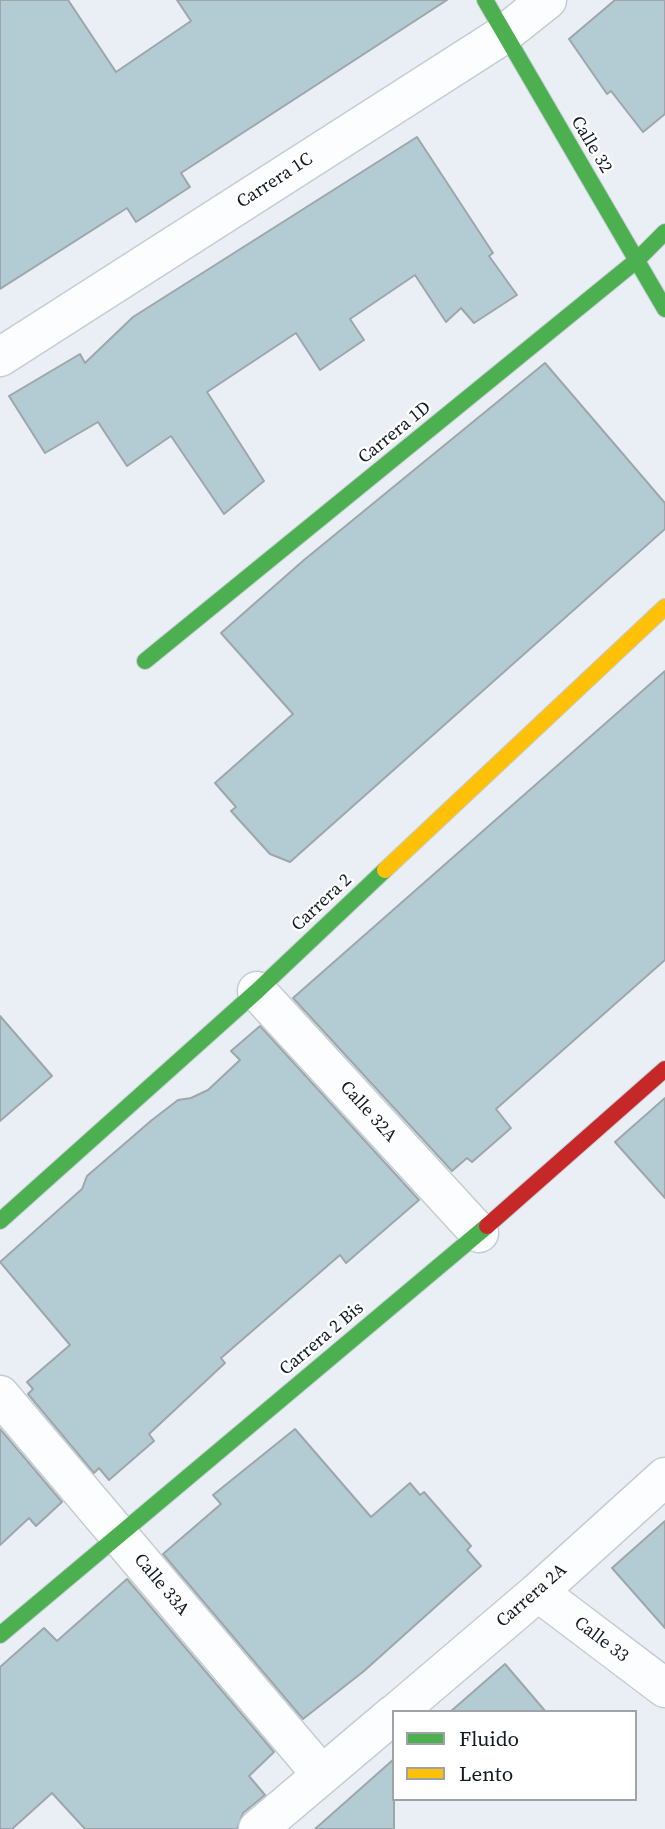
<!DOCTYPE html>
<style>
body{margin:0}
#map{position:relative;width:665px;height:1829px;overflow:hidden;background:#e9eff5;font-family:"Source Serif 4",serif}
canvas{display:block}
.legend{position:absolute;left:392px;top:1710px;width:245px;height:91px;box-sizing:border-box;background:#fff;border:2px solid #9fa3a7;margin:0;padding:9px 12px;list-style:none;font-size:21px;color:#101a23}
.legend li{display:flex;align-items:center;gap:14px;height:35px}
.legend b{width:35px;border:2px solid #9fa3a7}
</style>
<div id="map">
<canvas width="665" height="1829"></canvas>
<ul class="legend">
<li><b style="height:9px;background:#4caf50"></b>Fluido</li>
<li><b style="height:9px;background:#ffc107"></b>Lento</li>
</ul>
</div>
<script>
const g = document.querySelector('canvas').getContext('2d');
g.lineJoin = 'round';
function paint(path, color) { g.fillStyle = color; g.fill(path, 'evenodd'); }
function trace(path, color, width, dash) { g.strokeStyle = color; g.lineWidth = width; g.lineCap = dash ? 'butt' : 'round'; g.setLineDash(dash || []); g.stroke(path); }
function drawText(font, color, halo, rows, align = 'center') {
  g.font = font + ' "Source Serif 4",serif'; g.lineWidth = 5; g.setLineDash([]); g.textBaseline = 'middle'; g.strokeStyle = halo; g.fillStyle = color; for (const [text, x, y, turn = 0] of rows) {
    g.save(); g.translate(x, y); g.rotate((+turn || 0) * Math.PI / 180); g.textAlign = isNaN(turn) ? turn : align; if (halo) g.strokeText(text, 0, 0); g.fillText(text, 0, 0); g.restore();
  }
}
const building = new Path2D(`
 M0,0H68L116,72L191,21L177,0H447L181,173L190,187L136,222L127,208L0,289Z
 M615,0H665V114L643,132L611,91L607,94L569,39Z
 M417,137L493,253L489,256L517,295L474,323L461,308L446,322L415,275L350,319L364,340L320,370L296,333L207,392L264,481L224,514L171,436L127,466L98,422L45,453L9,396L80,354L85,363L133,317Z
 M545,363L665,503V529L290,862L270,854L231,811L236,807L215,783L293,714L221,633L304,560Z
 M665,671V960L496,1109L511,1128L472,1162L467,1158L452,1171L293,998Z
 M0,1016L52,1076L0,1121Z
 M260,1026L419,1200L346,1263L340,1255L221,1358L225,1363L149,1434L154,1441L109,1480L99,1468L94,1473L28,1394L33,1389L27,1382L70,1345L0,1262L82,1189L87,1176L152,1120L178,1100L191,1098L208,1090L240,1060L231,1051Z
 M665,1098V1198L615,1142Z
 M0,1429L62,1502L36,1526L29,1518L0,1545Z
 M295,1429L371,1517L410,1483L420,1495L424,1492L471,1546L467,1550L481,1566L364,1671L303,1719L163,1554L221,1504L213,1495Z
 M665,1521V1628L612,1568Z
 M127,1579L274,1752L249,1776L265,1795L243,1813L237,1829H85L52,1793L12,1829H0V1667L44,1628L57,1641Z
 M505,1664L546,1712H450Z
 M394,1759V1829H315Z`);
paint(building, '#b3cbd2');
trace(building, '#9da7ab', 2);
const street = new Path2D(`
 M0,357L503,35L547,0
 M257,991L479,1233
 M0,1395L322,1775
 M538,1592L665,1688
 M397,1712L538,1592L665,1477
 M258,1829L394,1714`);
const fast = new Path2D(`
 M485,0L665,309
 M145,661L636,261L665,232
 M0,1221L257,991L385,870
 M0,1635L487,1226`);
const slow = new Path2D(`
 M385,870L665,607`);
const jam = new Path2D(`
 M487,1226L665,1069`);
trace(street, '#c4cdd5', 41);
trace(fast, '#c4cdd5', 18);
trace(slow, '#c4cdd5', 18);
trace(jam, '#c4cdd5', 18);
trace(street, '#fcfdfe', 38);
trace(fast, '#4caf50', 16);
trace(slow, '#ffc107', 16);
trace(jam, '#c62828', 16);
drawText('18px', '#101a23', '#fff', [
 ["Calle 32",591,145,59],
 ["Carrera 1C",275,181,-33],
 ["Carrera 1D",395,433,-39],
 ["Carrera 2",322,903,-43],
 ["Calle 32A",368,1112,48],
 ["Carrera 2 Bis",322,1339,-40],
 ["Calle 33A",161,1585,50],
 ["Carrera 2A",532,1596,-41],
 ["Calle 33",601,1640,37]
]);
</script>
